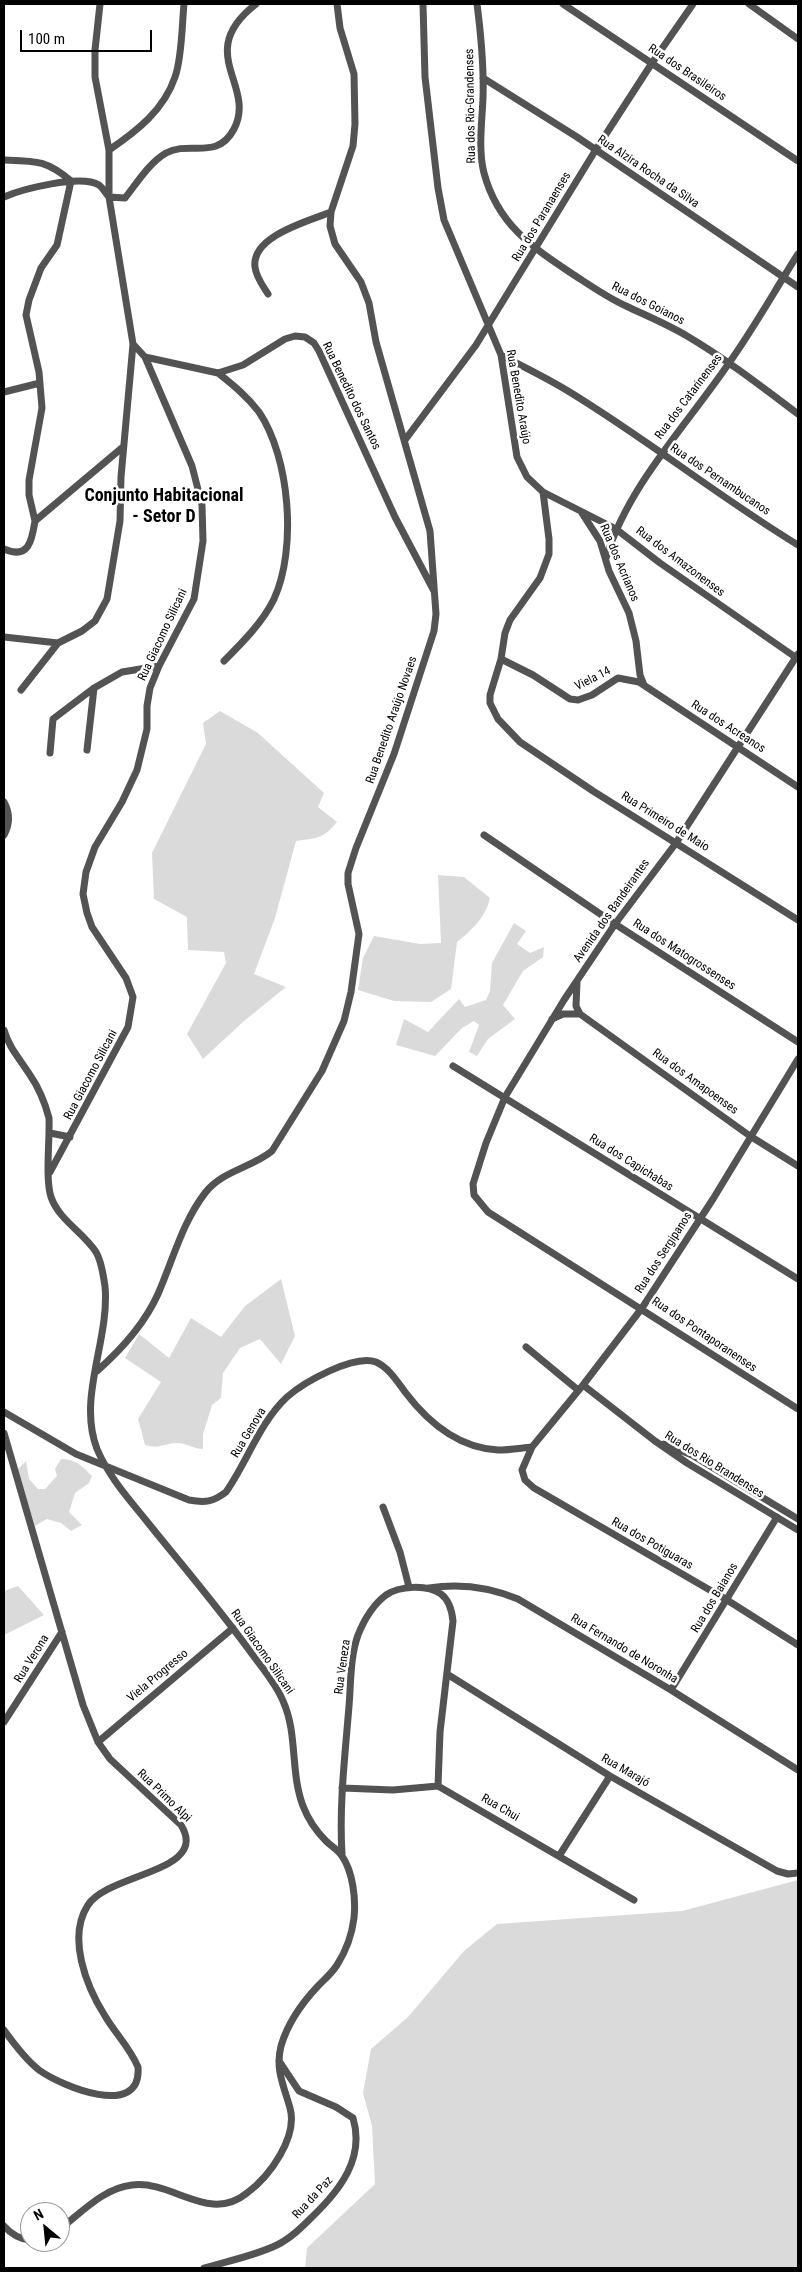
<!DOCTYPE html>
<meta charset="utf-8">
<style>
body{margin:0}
#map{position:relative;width:802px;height:2272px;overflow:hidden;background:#fff;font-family:"Roboto Condensed",sans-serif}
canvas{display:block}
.frame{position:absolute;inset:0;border:5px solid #000;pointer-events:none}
.north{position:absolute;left:20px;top:2202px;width:50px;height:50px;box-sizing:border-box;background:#fff;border:1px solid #999;border-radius:50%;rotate:332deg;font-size:14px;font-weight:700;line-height:20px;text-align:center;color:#000}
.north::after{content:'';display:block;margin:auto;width:18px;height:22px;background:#000;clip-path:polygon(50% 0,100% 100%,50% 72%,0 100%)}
.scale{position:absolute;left:20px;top:30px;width:132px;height:22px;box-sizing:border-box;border:2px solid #000;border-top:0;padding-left:6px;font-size:15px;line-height:18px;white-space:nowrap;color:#000;-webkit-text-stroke:4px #fff;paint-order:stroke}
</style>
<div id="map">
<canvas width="802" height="2272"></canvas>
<div class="frame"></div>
<div class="north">N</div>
<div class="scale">100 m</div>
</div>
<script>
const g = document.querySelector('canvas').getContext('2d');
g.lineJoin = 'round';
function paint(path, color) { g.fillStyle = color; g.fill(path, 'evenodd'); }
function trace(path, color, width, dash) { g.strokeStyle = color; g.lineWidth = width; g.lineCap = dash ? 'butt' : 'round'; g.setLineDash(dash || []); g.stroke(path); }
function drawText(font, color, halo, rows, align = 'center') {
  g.font = font + ' "Roboto Condensed",sans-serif'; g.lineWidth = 5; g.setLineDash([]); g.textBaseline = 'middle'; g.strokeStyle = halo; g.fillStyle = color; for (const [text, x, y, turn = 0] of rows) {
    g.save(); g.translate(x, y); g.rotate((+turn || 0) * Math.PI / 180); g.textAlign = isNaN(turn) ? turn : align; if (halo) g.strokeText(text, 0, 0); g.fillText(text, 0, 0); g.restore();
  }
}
paint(new Path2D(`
 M220,711L258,733L324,793L318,807L337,822C323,839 317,838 296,841L275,918L254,974L286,987L244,1021L203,1059L187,1034L226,963L224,952L188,950L187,917L154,899L152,853L206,744L203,723Z
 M438,875L464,877L490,898C486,917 472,930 457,942L451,989L431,1002L394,1001L358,990L363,958L374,936L420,944L441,943Z
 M514,923L526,931L517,944L530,953L544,947L543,957L523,971L503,1005L515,1019L488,1039L477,1056L469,1052L479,1025L474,1021L462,1028L435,1056L396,1045L404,1019L428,1032L459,999L465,1007L486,1000L490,991L492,963Z
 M281,1279L295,1336L281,1364L260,1339L240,1348L223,1373L221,1398L212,1405L203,1434V1449C194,1449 184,1442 176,1443C164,1444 158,1449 145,1445L138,1419L161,1382L125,1358L139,1334L169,1358L191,1318L221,1337L245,1306Z
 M61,1459C75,1458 83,1467 92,1476L89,1483L75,1493L69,1512L82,1525L71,1531L61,1523L47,1519L35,1526L17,1470L26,1461L29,1479L38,1489H45L57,1476L55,1469Z
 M18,1586L44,1615L4,1635V1591Z
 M798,1880V2268H305L307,2248L375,2184L372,2126L363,2093L371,2049L408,2017L464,1951L497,1924L682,1911Z`), '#dadada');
trace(new Path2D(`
 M423,4L425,77L438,188L444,220L501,355L517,457L527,477L543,492L616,529L660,563L798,659
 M477,4C481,35 484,67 483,98C482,122 478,150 484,173C498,225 532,247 574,275C591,286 608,298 626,306C647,316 667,324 687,336C726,359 762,387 798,414
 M563,4L798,161
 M749,4L798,39
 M483,78L577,137L798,287
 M109,150C137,131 164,110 175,77C182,58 182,24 184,4
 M4,160C36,161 46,160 71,181L57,245L41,268L29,300L26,315L39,372L42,408L29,480V495L35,521
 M4,197C22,189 81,174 99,185C103,188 106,194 109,197
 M109,197L125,198C137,183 149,163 166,153C190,140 217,161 234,129C257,85 193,53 256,4
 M268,294C263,286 256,277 255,267C251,236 309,221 331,212
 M501,355C524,367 547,378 568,391C647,439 719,497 798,545
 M145,357L218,373L243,365L285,339L295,336L305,337L314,343L319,351L395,517L434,591
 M218,373C233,385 247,396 259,412C290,458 297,549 274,599C263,622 242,643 224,661
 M4,392L40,383
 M405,440L476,345L595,151L652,63L693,4
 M543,492L549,539V554L540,578L510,620L505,633L501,659L490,695V703L498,719L520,742L593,791L798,920
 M582,513L600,541L609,571L629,613L636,641L640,675L644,685
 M4,549C29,560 32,540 35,521L123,447
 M606,558C628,485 687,425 729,363C754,328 775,290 798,254
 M4,637L58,643
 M798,654L676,843L615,924L564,1000L505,1097L486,1143L473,1184L474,1195L488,1212L798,1409
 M501,659L533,675L570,699L578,700L592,695L618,678L639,682L798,787
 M21,690L58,643L82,631L95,621L107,599L120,521L121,477L133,344L109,197V150L95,77V50L100,4
 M87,750L94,688
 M50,753L53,719L94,688L122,672L159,666
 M4,802C10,813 10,824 4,835
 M484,835L615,924L798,1042
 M580,1014L750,1136L798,1166
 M552,1019L563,1014H580L576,1006L577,982
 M4,1030C9,1048 20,1059 30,1075C39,1088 45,1103 49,1118C50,1140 45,1178 51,1197C59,1220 83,1232 96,1252C102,1262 103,1275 105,1286C110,1340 77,1397 97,1449C108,1475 127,1497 145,1519C181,1564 218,1607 252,1654C263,1669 276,1684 283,1701C298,1734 290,1772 303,1806C308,1819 316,1831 326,1841C331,1846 338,1850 342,1856C353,1872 356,1899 354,1918C352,1934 346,1951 337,1965C332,1973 325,1979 318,1986C301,2004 288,2022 281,2046C275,2070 284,2086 290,2108C298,2137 270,2176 247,2193C209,2224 173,2180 132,2185C104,2188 82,2212 60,2229
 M798,1059L713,1199L642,1308L583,1385L532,1447L522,1470L525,1480L534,1488L727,1600L798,1645
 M453,1066L798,1279
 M50,1133L70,1137
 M50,1172L128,1027L133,997L126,978L92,927L87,913L83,894L86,872L95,847L122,802L137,770L147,729V706L150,688L159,666L194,599L203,541L202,505L192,466L145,357L133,344
 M526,1347L578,1390
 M97,1371C122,1349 144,1325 158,1294C173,1260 182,1223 205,1193C222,1171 251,1168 272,1151L322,1071L344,1021L351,992L359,934L348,884V873L356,848L394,754L434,631L436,614L430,531L376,342L369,303L361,282L335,244L330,226L331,212L353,146L355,124L354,74L340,28L337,4
 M583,1385L655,1441L687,1463L798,1530
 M4,1412L76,1454L189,1500C205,1503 213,1502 226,1492C247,1462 260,1422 287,1397C304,1382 354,1354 376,1362C388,1367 397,1381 405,1392C427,1421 458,1448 498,1450C509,1450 521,1448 532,1447
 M4,1433L83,1705L98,1742L110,1759L181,1825C210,1872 109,1873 88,1905C67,1937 86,1986 105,2016C115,2033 130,2048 138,2067C142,2120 61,2086 39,2070C25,2059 14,2044 4,2030
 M664,1444L692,1455L798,1519
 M383,1507L400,1552L409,1587
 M429,1588C460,1583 489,1587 518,1599L671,1690L798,1770
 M447,1674L610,1776L777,1871L788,1874L798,1873
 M671,1690L777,1517
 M4,1722L62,1632
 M98,1742L233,1628
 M342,1788L393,1790L438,1786L634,1900
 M342,1854C339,1805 345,1756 349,1706C351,1683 350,1657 358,1635C364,1620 374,1604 386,1595C399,1586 427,1584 441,1594C449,1600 452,1611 453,1621L440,1732L438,1786
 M559,1856L610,1776
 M4,2226C11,2234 19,2239 30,2240
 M204,2268C228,2261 254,2256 277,2245C291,2238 302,2227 313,2216C340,2190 365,2158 353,2118L336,2107L299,2091L279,2061`), '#535353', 7);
drawText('12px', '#000', '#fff', [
 ["Rua dos Brasileiros",687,73,34],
 ["Rua dos Rio-Grandenses",471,106,-91],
 ["Rua Alzira Rocha da Silva",648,172,34],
 ["Rua dos Paranaenses",542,217,-59],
 ["Rua dos Goianos",648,304,27],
 ["Rua Benedito dos Santos",351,396,64],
 ["Rua Benedito Araújo",518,397,80],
 ["Rua dos Catarinenses",689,397,-53],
 ["Rua dos Pernambucanos",720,480,34],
 ["Rua dos Amazonenses",680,562,37],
 ["Rua dos Acrianos",619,563,67],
 ["Rua Giacomo Silicani",163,635,-65],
 ["Viela 14",593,679,-27],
 ["Rua Benedito Araújo Novaes",392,720,-71],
 ["Rua dos Acreanos",728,727,33],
 ["Rua Primeiro de Maio",665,822,32],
 ["Avenida dos Bandeirantes",612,911,-55],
 ["Rua dos Matogrossenses",684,955,33],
 ["Rua Giacomo Silicani",91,1075,-62],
 ["Rua dos Amapoenses",695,1082,36],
 ["Rua dos Capichabas",631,1163,32],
 ["Rua dos Sergipanos",664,1253,-57],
 ["Rua dos Pontaporanenses",704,1335,34],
 ["Rua Genova",249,1433,-59],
 ["Rua dos Rio Brandenses",714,1465,32],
 ["Rua dos Potiguaras",652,1544,30],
 ["Rua dos Baianos",715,1598,-59],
 ["Rua Fernando de Noronha",624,1649,31],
 ["Rua Giacomo Silicani",262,1652,55],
 ["Rua Verona",32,1659,-58],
 ["Rua Veneza",343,1667,-82],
 ["Viela Progresso",158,1676,-40],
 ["Rua Marajó",625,1771,30],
 ["Rua Primo Alpi",164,1796,44],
 ["Rua Chui",500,1808,30],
 ["Rua da Paz",313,2198,-47]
]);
drawText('bold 18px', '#000', '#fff', [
 ["Conjunto Habitacional",164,496],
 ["- Setor D",164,517]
]);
</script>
